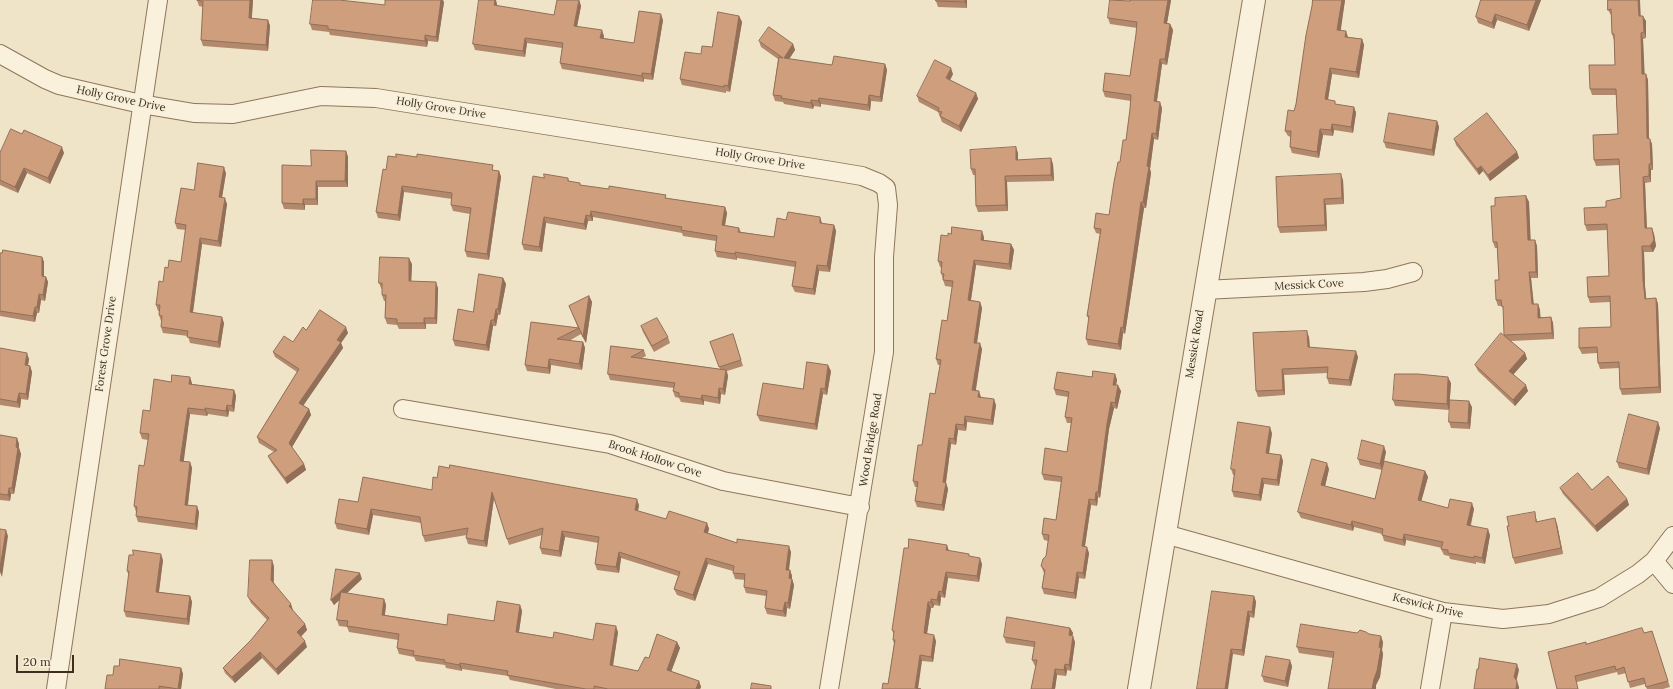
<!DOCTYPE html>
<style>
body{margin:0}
#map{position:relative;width:1673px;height:689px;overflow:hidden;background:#f0e4c8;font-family:Lora,serif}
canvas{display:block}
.scale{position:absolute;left:16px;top:655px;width:58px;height:18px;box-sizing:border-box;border:2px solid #3d2e20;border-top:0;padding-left:5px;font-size:12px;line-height:14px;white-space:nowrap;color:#3d2e20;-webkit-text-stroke:3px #f7eed8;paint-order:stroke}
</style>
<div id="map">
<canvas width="1673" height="689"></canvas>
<div class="scale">20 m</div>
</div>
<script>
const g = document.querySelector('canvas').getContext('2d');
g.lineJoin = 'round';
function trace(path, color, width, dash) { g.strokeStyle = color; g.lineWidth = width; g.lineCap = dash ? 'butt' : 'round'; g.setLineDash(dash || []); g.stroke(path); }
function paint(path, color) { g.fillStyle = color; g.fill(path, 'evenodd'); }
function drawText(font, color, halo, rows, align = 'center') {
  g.font = font + ' Lora,serif'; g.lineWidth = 3; g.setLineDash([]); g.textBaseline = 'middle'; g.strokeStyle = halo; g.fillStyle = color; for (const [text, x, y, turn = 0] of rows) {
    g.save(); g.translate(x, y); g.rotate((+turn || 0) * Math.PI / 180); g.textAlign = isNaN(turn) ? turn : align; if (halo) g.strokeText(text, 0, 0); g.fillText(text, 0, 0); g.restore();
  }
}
const minor = new Path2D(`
 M0,54L45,79L59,85L141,104L194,113L233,114L321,96L376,98L832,171L862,176L879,183L886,188L888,205L884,257V352L829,689
 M1204,290L1364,282L1387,279L1413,272
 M403,409L610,444L723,481L860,507
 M1165,534L1443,612L1503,619L1549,614L1599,598L1638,574L1654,561L1673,536
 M1654,561L1673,584
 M56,689L158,0
 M1430,689L1443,612`);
const tertiary = new Path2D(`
 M1139,689L1254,0`);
trace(minor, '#8d765c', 20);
trace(tertiary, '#8d765c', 24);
trace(minor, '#faf1dc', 18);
trace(tertiary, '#faf1dc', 22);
paint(new Path2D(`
 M197,0H253L252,18L268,20L270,26L268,51L203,46L201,40L203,7L199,6Z
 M579,0L581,6L577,26L604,36L603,38L634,43L663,20L653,80L644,79V82L562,69L560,63L562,48L527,43L525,57L475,50L473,44L497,4V6L554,15Z
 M967,0V8L938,7L936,1Z
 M1130,0H1171L1167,23L1170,24L1173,30L1167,65L1162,64L1157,101L1162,108L1158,140L1154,139L1150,169L1151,173L1146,208H1144L1125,334L1123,333L1121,350L1088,345L1086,339L1089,319L1087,316L1100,234L1096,233L1094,228L1109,215L1120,162L1126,140L1130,109L1131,101L1105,97L1103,91L1130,76L1136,34L1137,28L1110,24L1108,18Z
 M1313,0H1345L1340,31L1348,37L1362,39L1364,45L1359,78L1332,74L1328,100L1337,105L1354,107L1356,113L1353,133L1334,130L1333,136L1323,135L1319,158L1292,153L1290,147L1291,137L1288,136L1285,131L1294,111L1296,104L1312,6Z
 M1481,0H1541L1529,31L1497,20L1494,29L1478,23L1476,17Z
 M444,2L438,42L428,41L427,47L330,35L329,32L312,30L310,24L385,5Z
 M1608,4L1641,16L1646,21V38L1643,39L1644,74H1646L1648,80L1649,138L1652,144L1653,170H1651V182L1645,183L1647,228L1654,234L1656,246L1653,252H1644L1645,286L1646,299L1656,298L1658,304L1661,393L1622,395L1620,389L1619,368L1600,369L1598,363L1597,353L1582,354L1579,348L1611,327L1610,302L1590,303L1588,297L1609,276L1607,230L1587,231L1585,225L1606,207L1621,198L1620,165L1596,166L1594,160L1618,134L1616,95H1592L1590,89L1615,65L1614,40L1612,34L1611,15L1608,10Z
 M739,16L742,22L730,92L726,91V93L682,85L680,79L701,54L712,47Z
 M759,41L793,44L795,50L789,59L832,65L885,64L887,70L882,102L871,101L870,111L821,104V107L814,106L813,109L784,104L783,102L775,101L773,95L778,59L761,47Z
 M953,74L950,80L976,93L978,99L961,132L942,122L938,112L919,102L917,96Z
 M1437,121L1439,127L1434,156L1386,148L1384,142Z
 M22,134L64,153L50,184L27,173L18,193L0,185V153Z
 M1454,139L1517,152L1519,158L1490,181L1483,171L1479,175L1456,145Z
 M346,151L348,157V187H318V205H305V210L284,209L282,203L311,166Z
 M1018,153V160L1053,164L1054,181L1007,182L1008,211L978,212L976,206L975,175H973L971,169Z
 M396,157H417L499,171L501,177L489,260L467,257L465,251L470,214L453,211L451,205L452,199L404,192L400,221L378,218L376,212L386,170Z
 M226,173L222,198L227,204L221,247L202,244L193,313L224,323L220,348L190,343L188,336L163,333L161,327V321L159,315V311H158L156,305L163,282L168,268L181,262L186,230L177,229L175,223L194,190Z
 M544,178H568L569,181L581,185L725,207L727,213L725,225L739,228L741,232L774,237L786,220L834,225L836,231L830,272L819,271L815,295L795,292L792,286L795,267L737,258V260L717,257L715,251L716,241L683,236L682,233L593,217V221H588L586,230L546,223L542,252L524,250L522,244Z
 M1343,180L1344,204L1326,205L1327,231L1280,233L1278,227Z
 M1526,196L1529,202L1530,240H1535L1537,246L1538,278H1531L1534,304H1538L1540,310V317H1551L1553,323L1554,339L1511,341L1525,353L1527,359L1513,375L1528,391L1515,406L1478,371L1475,365L1504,336V311L1502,306H1498L1496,300L1499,280L1497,248H1495L1493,242L1495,206Z
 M948,236L984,237V240L1011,244L1014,250L1011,270L976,265L971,300L980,302L982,308L977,343L982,349L975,391L981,397L996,405L993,425L967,422L966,431L958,430L956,445L951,444L946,483L948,489L944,511L917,507L915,501L917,487H915L913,481L935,394L940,365H938L936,359L947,321L952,287L945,286L941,273L942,268L940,267L938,261Z
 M0,253L42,257L44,262V276L46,277L48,282L45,301L41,300L39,313H37L35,322L0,316Z
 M412,264L411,281L438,288L437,324H426V329H399L397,325L387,324L385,318V301H384L382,295V289L381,288L379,283Z
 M503,278L506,284L500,315H498L496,326H493L489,351L455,346L453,340L473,312Z
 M589,296L592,302L586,343L581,334L569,341L583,342L585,348L582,370L551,365L550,374L527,371L525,365L531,322L578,328L569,306Z
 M641,326L668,337L670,343L654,352L643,332Z
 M306,330L348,333L341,343L343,348L303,405L309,409L311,415L292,447L304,464L306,470L287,484L271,462L268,456L274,452L259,443L257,437L297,372L275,357L273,352L293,342Z
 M733,334L743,366L727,371L728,376L725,395L721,394L720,404L704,401V405L681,402L679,398L675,397L673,391L674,388L610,380L608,374L611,346L644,350L646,356L642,358L720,369L710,342Z
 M1309,337L1310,348L1358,357L1351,386L1329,384L1327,378V373L1284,375L1285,395L1258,397L1256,391Z
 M0,348L29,359L28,365L30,366L32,372L28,400L21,399L20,408L0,405Z
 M831,371L827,395L823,394L817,430L760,421L757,415L803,389Z
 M1115,374L1117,380L1116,385L1121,391L1117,409L1114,408L1109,429L1100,498L1098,497L1097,506L1091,505L1085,546L1089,553L1085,579L1079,578L1076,599L1044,594L1042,588L1044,573L1041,566L1046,556L1048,541L1044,540L1042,534L1056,520L1061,482L1044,480L1042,474L1067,452L1071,423H1067L1065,417L1068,397L1056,395L1054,389L1092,377Z
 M171,382L192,383V384L234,390L236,396L234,412L229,411L228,417L208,414L207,416L190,414L183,461L190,462L192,468L188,505L199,512L197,530L138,522L136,516V512L134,506L144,466L148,440L142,439L140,433L150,411Z
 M1451,383L1449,410L1395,406L1393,400Z
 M1472,407L1470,429L1451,428L1449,422Z
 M1660,428L1649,475L1619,468L1617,462Z
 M1272,433L1269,454L1281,455L1283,461L1279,486L1264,484L1261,501L1234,497L1232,491L1234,475H1233L1231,469Z
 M0,435L17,438L19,444V448L21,454L14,494H11L10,501L0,500Z
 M1386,452L1384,461L1425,471L1428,477L1421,501L1448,508L1474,509L1471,525L1490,535L1485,564L1476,562V564L1450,559L1449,556L1444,555L1441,549L1442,548L1406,540L1405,546L1384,541L1382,534L1354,527L1353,531L1301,518L1298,512L1329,469L1325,486L1375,499L1382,470L1360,465L1358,459Z
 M1560,488L1592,490L1627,499L1629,505L1597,532L1563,494Z
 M432,490L639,505L638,511L666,519L707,523L709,529L708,533L737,543L791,552L789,570H790L792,576V579L794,585L790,609L787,608L786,617L767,614L765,608L766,596L746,593L744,587L745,580L735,579L733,573V571L708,564L695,601L677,595L674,589L678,576L621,558L619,573L597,570L595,564L598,543L565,537L561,557L542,554L540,548L542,535L509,545L494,498L487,547L468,544L466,538L467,535L425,542L423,536L421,523L373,515L369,535L337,529L335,523L358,502Z
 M1537,518V521L1557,524L1563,554L1515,564L1513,558Z
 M949,551L970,556L982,564L979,582L948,578L945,598L941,597L940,606L934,605L933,608H931L927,634L936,641L933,662L922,661L888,684L894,644L893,640L894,635L892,630Z
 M163,560L159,592L190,596L192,602L189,625L126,617L124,611L129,576L127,571Z
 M274,566V583L293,610V611L305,624L307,630L301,637L307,647L278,675L262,658L235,683L225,673L223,668L251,640L267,620L251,603L248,597Z
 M362,579L347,593L384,599L386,605L385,615L447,625L494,621L520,605L522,611L519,632L553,638L593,640L618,632L613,666L638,671L649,658L677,642L680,648L671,671L699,681L701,687L700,689H556L510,680L508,676L462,669V671L446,668L445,665L416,661L414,657L399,654L397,648L398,640L349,632L347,627L339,626L337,620L340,599L334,605L331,600Z
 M1254,596L1256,602L1254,618L1250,617L1244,656L1233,654L1197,689Z
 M1070,628L1073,633L1072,636L1075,642L1071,671L1067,670L1066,676L1057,675L1055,689H1031L1036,666H1035L1032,660L1034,647L1006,643L1004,637Z
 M1652,631L1670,687L1663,689H1647L1645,684L1630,688L1626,673L1618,675L1617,672L1577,682L1557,689L1586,644L1644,633Z
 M1369,634L1383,642L1382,650L1383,654L1380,677L1376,685L1333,658L1299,653L1297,647Z
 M119,666L181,668L183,674L181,689H105L113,675Z
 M1292,666L1288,687L1264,682L1262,676Z`), '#b2896c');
paint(new Path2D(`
 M250,0H253L251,24L249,18Z
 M441,0H443L444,2L438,42L436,37Z
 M495,0H496L497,4L496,11L494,5Z
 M579,0L581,6L576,32L574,26Z
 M965,0H967V8L965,2Z
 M1168,0H1171L1166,29L1164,23Z
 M1342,0H1345L1340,36L1337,30Z
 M1536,0H1541L1529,31L1527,25Z
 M1638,0H1640L1641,22L1639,16Z
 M661,14L663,20L653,80L651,74Z
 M1495,14L1497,20L1494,29L1492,23Z
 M739,16L742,22L730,92L728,86Z
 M1643,16L1646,21V38L1644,32Z
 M268,20L270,26L268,51L266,45Z
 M1170,24L1173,30L1167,65L1165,59Z
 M602,30L604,36L603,44L600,38Z
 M1346,31L1348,37H1345Z
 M1641,33L1643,39L1645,80L1642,74Z
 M425,35L428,41L427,47L425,41Z
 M525,38L527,43L525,57L523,51Z
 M1362,39L1364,45L1359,78L1356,72Z
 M793,44L795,50L786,64L784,58Z
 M1160,59L1162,64L1156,107L1154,101Z
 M885,64L887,70L882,102L880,97Z
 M951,68L953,74L948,84L946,78Z
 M1330,68L1332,74L1327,105L1325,99Z
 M642,73L644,79V82L642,76Z
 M1646,74L1648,80L1649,144L1647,138Z
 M976,93L978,99L961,132L959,126Z
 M869,95L871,101L870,111L868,105Z
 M819,98L821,104V107L818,101Z
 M811,100L814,106L813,109L811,103Z
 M1160,102L1162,108L1158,140L1156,134Z
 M1354,107L1356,113L1353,133L1351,127Z
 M1437,121L1439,127L1434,156L1432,150Z
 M1332,124L1334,130L1333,136L1331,130Z
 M1320,129L1323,135L1319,158L1317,152Z
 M1152,133L1154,139L1150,169L1151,173L1146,208L1143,202L1147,166Z
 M1650,139L1652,144L1653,170L1651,164Z
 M62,147L64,153L50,184L48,178Z
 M1016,147L1018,153V166L1016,160Z
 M346,151L348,157V187L345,181Z
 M1517,152L1519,158L1490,181L1488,175Z
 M1051,158L1053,164L1054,181L1051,175Z
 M1649,164L1651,170V182L1649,176Z
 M1481,166L1483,171L1479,175L1477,169Z
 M224,167L226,173L221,203L219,197Z
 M24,168L27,173L18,193L15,187Z
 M499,171L501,177L489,260L487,254Z
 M1341,174L1343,180L1344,204L1342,198Z
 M1005,176L1007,182L1008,211L1006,205Z
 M1643,177L1645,183L1647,234L1645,228Z
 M316,181L318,187V205L316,199Z
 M402,186L404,192L400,221L398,215Z
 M1526,196L1529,202L1531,246L1528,240Z
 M225,198L227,204L221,247L218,241Z
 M303,199L305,205V210L303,204Z
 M1324,199L1326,205L1327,231L1325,225Z
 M1141,202L1144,208L1125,334L1123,328Z
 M725,207L727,213L724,231L722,225Z
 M591,211L593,217V221L590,216Z
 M586,215L588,221L586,230L584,224Z
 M544,217L546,223L542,252L539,247Z
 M820,217L822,223H820Z
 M834,225L836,231L830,272L827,266Z
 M1652,228L1654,234L1656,246L1653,252L1650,246Z
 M982,231L984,237L983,246L981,240Z
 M200,238L202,244L192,318L190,312Z
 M1535,240L1537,246L1538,278L1536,272Z
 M1011,244L1014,250L1011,270L1009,264Z
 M1642,246L1644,252L1645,286L1647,305L1645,299L1643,280Z
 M735,252L737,258V260L735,254Z
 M42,257L44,262V282L42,276Z
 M409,258L412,264L411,287L409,281Z
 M974,260L976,265L970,306L968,300Z
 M817,265L819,271L815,295L813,289Z
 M1529,272L1531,278L1534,310L1532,304Z
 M46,277L48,282L45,301L43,295Z
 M503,278L506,284L500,315L498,309Z
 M436,282L438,288L437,324L435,318Z
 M39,294L41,300L39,313L37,307Z
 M589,296L592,302L586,343L583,337Z
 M1656,298L1658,304L1661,393L1659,387Z
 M980,302L982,308L976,349L974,343Z
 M1538,304L1540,310L1541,323L1538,318Z
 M35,307L37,313L35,322L33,316Z
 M496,309L498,315L496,326L494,320Z
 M222,317L224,323L220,348L218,342Z
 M1551,317L1553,323L1554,339L1552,333Z
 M424,318L426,324V329L424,323Z
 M491,320L493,326L489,351L486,345Z
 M346,327L348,333L341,343L343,348L301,409L299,403Z
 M1121,327L1123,333L1121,350L1118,344Z
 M1307,331L1309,337L1310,353L1308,347Z
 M583,342L585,348L582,370L579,364Z
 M980,343L982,349L975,396L972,390Z
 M1356,351L1358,357L1351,386L1349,380Z
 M27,353L29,359L27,371L25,365Z
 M1525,353L1527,359L1511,377L1509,371Z
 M549,359L551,365L550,374L548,368Z
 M828,365L831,371L827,395L825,389Z
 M30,366L32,372L28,400L26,394Z
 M1282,369L1284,375L1285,395L1283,390Z
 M726,370L728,376L725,395L723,389Z
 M1115,374L1117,380L1115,391L1113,385Z
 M190,377L192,383L191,390L189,384Z
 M1448,377L1451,383L1449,410L1447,404Z
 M1118,385L1121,391L1117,409L1115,403Z
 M1526,385L1528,391L1515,406L1513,400Z
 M719,388L721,394L720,404L718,398Z
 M821,388L823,394L817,430L815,424Z
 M234,390L236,396L234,412L232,406Z
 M979,391L981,397H978Z
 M19,393L21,399L20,408L17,402Z
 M702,395L704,401V405L701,399Z
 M994,399L996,405L993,425L991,420Z
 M1469,401L1472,407L1470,429L1468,423Z
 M1111,402L1114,408L1109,429L1100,498L1098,492L1107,424Z
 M227,405L229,411L228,417L226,411Z
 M188,408L190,414L183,467L180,461Z
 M205,408L208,414L207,416L205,410Z
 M309,409L311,415L291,449L289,443Z
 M965,416L967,422L966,431L964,425Z
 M1658,422L1660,428L1649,475L1647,469Z
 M956,424L958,430L956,445L954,439Z
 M1270,427L1272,433L1268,459L1266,453Z
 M17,438L19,444V448L21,454L14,494L12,488Z
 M949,438L951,444L945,488L943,482Z
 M1384,446L1386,452L1382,470L1380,464Z
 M1281,455L1283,461L1279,486L1277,480Z
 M190,462L192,468L187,511L185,505Z
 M1327,463L1329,469L1324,491L1321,485Z
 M304,464L306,470L287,484L285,478Z
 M1425,471L1428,477L1420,506L1418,500Z
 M1262,478L1264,484L1261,501L1259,495Z
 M946,483L948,489L944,511L942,505Z
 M9,488L11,494L10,501L8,495Z
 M492,492L494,498L487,547L484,541Z
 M1096,492L1098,497L1097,506L1095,500Z
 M637,499L639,505L637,516L635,510Z
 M1089,499L1091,505L1084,552L1082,546Z
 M1627,499L1629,505L1597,532L1595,526Z
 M1472,503L1474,509L1469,531L1467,525Z
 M197,506L199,512L197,530L195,524Z
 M371,509L373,515L369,535L367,529Z
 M1555,518L1557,524L1563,554L1561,548Z
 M1352,521L1354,527L1353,531L1351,525Z
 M707,523L709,529L706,538L704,532Z
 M1488,529L1490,535L1485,564L1482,558Z
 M6,530L8,536L2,577L0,572V568Z
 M562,531L565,537L561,557L559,551Z
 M1404,534L1406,540L1405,546L1403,540Z
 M947,545L949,551L946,550Z
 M789,546L791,552L788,576L786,570Z
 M1087,547L1089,553L1085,579L1083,573Z
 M619,552L621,558L619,573L616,567Z
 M161,554L163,560L158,598L156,592Z
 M706,558L708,564L695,601L693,595Z
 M980,558L982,564L979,582L977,576Z
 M272,560L274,566L273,586L271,580Z
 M790,570L792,576L791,584L789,578Z
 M946,572L948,578L945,598L942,592Z
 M1077,572L1079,578L1076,599L1074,593Z
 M360,573L362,579L334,605L331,600Z
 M792,579L794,585L790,609L788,603Z
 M939,591L941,597L940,606L937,600Z
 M190,596L192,602L189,625L187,619Z
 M1254,596L1256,602L1254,618L1252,612Z
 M384,599L386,605L384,620L382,615Z
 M931,599L934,605L933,608L931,602Z
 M785,602L787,608L786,617L783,611Z
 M928,602L931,608L926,639L924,633Z
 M291,604L293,610L291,612L289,606Z
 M520,605L522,611L518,638L516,632Z
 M1248,611L1250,617L1244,656L1242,650Z
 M305,624L307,630L299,638L297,632Z
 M616,626L618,632L612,671L610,665Z
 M1070,628L1073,633L1071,641L1069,635Z
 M934,635L936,641L933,662L931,657Z
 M1073,636L1075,642L1071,671L1069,665Z
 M1381,636L1383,642L1382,650L1383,654L1380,677L1376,685V689H1372Z
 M305,641L307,647L278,675L276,669Z
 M677,642L680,648L670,675L667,670Z
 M1231,649L1233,654L1228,689H1225Z
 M260,652L262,658L235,683L232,677Z
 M920,655L922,661L918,689L915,688Z
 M1290,660L1292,666L1288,687L1285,681Z
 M460,663L462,669V671L459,665Z
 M1065,664L1067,670L1066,676L1064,670Z
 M1517,664L1519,670L1516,683L1514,677Z
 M181,668L183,674L181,689H178Z
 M1055,669L1057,675L1055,689H1052Z
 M699,681L701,687L700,689H696Z
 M1517,681L1519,687V689H1516Z`), '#916f58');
const building = new Path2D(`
 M197,0H250L249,18L268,20L266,45L201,40L203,2Z
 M313,0H339L385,5V0H441L436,37L425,35V41L328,29V26L310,24Z
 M479,0H495L494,5L554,15L557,0H579L574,26L602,30L600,38L634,43L639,11L661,14L651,74L642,73V76L560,63L563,43L525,38L523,51L473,44Z
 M936,0H965V2L936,1Z
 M1110,0L1130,1V0H1168L1164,23L1170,24L1165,59H1160L1154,101L1160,102L1156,134L1152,133L1147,166L1149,167L1143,202H1141L1123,328L1121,327L1118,344L1086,339L1089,316H1087L1101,229L1094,228L1096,213L1109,215L1114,182L1118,162H1120L1123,140H1126L1130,109L1131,95L1103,91L1105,73L1130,76L1136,34L1137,22L1108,18Z
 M1313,0H1342L1337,30L1346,31L1345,37L1362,39L1356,72L1330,68L1325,99L1335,101V104L1354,107L1351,127L1332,124L1331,130L1320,129L1317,152L1290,147L1291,131H1285L1288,110L1294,111L1296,104L1306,35L1312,6Z
 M1481,0H1536L1527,25L1495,14L1492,23L1476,17Z
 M1608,0H1638L1639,16H1643L1644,32L1641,33L1642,74H1646L1647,138L1650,139L1651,164H1649V176L1643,177L1645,228H1652L1654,240L1650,246H1642L1643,280L1645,299L1656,298L1659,387L1620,389L1619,362L1598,363L1597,347L1579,348V328L1611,327L1610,296L1588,297L1587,277L1609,276L1607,224L1585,225L1584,208L1606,207V201L1621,198L1619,159L1594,160L1593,135L1618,134L1616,89H1590L1589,65H1615L1614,34H1612L1611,9L1608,10Z
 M718,12L739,16L728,86L724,85V87L680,79L685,52L701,54L702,46L712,47Z
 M769,27L793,44L784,58L832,65L834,56L885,64L880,97L869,95L868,105L819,98L818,101L811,100V103L781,98L782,96L773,95L779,57L783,58L759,41Z
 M935,60L951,68L946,78L976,93L959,126L940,116L942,112L938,111L939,108L917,96Z
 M1389,113L1437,121L1432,150L1384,142Z
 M1487,113L1517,152L1488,175L1481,166L1477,169L1454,139Z
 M11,129L22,134L24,130L62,147L48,178L24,168L15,187L0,180V153Z
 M1016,147V160L1051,158V175L1005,176L1006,205L976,206L975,169H971L970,150Z
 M311,150L346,151L345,181H316V199H303V204L282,203V165L311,166Z
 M396,154L417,157V154L493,165L492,170L499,171L487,254L465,251L471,208L451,205L452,193L402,186L398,215L376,212L383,169L386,170L388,156L396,157Z
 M198,163L224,167L219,197L225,198L218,241L200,238L190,312L222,317L218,342L187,337L188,331L161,327L162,316L159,315L160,305H156L159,281L163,282L165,267L168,268L169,260L181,262L186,225L175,223L181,188L194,190Z
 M544,174L568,178V181L580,183V185L609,189V186L666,195L665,198L725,207L722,225L739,228L738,232L774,237L777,218L786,220L788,212L820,217V223L834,225L827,266L817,265L813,289L792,286L796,262L735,252V254L715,251L717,236L681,230L682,227L591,211L590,216L586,215L584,224L544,217L539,247L522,244L533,176L544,178Z
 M1341,174L1342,198L1324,199L1325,225L1278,227L1276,177Z
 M1526,196L1528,240H1535L1536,272H1529L1532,304H1538V318L1551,317L1552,333L1504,335L1503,306L1502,307L1501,300H1496L1495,280H1499L1497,242H1493L1491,206H1495V198Z
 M952,227L982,231L981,240L1011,244L1009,264L974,260L968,300L980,302L974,343H980L972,390L979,391L978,397L994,399L991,420L965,416L964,425L956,424L954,439L949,438L943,482L946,483L942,505L915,501L918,482L913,481L918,445H922L930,393L935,394L941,360L936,359L942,320L947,321L953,281L943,280L944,274L941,273L942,262L938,261L941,235L948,236V233L951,234Z
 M3,250L42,257V276L46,277L43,295L39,294L37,307H35L33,316L0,311V253H2Z
 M380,257L409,258V281L436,282L435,318H424V323H397V319L385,318L386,295H382V283H379Z
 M479,274L503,278L498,309H496L494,320H491L486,345L453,340L458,309L473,312Z
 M589,296L583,337L579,328L557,339L583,342L579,364L549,359L548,368L525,365L531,322L579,328L569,306Z
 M320,310L346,327L337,340L341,342L299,403L309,409L289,443L304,464L285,478L268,456L277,450L257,437L299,369L273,352L284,336L293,342L303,327L306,330Z
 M657,318L668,337L652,346L641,326Z
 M1307,331L1308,347L1356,351L1349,380L1327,378L1328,367L1282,369L1283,390L1256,391L1253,333Z
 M1501,333L1525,353L1509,371L1526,385L1513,400L1475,365Z
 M733,334L741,360L719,367L710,342Z
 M611,346L644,350L631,357L726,370L723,389L719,388L718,398L702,395L701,399L679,396V393L673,391L675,383L608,374Z
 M0,348L27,353L25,365L30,366L26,394L19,393L17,402L0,399Z
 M807,362L828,365L825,389L821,388L815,424L757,415L763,383L803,389Z
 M1093,371L1115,374L1113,385H1118L1115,403L1111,402L1107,424L1098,492H1096L1095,500L1089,499L1082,546L1087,547L1083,573L1077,572L1074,593L1042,588L1045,570L1041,566L1043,559L1046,556L1049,535L1042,534L1044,518L1056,520L1062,477L1042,474L1045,448L1067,452L1072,418L1065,417L1069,392L1054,389L1057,372L1092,377Z
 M1395,374H1418L1448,377L1447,404L1393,400Z
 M172,375L190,377L189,384L234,390L232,406L227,405L226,411L205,408V410L188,408L180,461L190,462L185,505L197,506L195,524L136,516L137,507L134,506L139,465L144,466L149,434L140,433L143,410L150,411L154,379L171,382Z
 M1450,400L1469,401L1468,423L1449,422Z
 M1629,414L1658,422L1647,469L1617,462Z
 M1238,422L1270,427L1266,453L1281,455L1277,480L1262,478L1259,495L1232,491L1235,470L1231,469Z
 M0,435L17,438L16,447L18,448L12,488H9L8,495L0,494Z
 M1362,440L1384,446L1380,464L1358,459Z
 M1312,459L1327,463L1321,485L1375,499L1384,461L1425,471L1418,500L1448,508L1450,499L1472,503L1467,525L1488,529L1482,558L1474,556V558L1448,553V550L1441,549L1443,542L1404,534L1403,540L1382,535L1383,529L1352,521L1351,525L1298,512Z
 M450,465L637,499L635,510L666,519L669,511L707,523L704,532L737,543V539L789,546L786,570H790L789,578L792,579L788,603L785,602L783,611L765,608L767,591L744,587L745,574L733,573L734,566L706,558L693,595L674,589L680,572L619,552L616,567L595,564L599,537L562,531L559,551L540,548L543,528L507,539L492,492L484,541L466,538L468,528L423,536L420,517L371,509L367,529L335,523L339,499L358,502L363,477L432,490L433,477L437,478L439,466L449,468Z
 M1578,473L1592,490L1608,476L1627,499L1595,526L1560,488Z
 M1535,512L1536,522L1555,518L1561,548L1513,558L1507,526H1509L1507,517Z
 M0,529L6,530L0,568Z
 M909,539L947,545L946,550L969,554V556L980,558L977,576L946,572L942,592L939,591L937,600L931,599V602H928L924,633L934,635L931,657L920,655L915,688L921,689H882L883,683L888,684L895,640H893L894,631L892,630L895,610L904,548H908Z
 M133,550L161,554L156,592L190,596L187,619L124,611L129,571H127L129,555H133Z
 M250,560H272L271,580L291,604L289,606L305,624L297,632L305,641L276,669L260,652L232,677L223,668L251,640L269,618L248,597Z
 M336,569L360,573L331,600Z
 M1212,591L1254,596L1252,612L1248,611L1242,650L1231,649L1225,689H1197Z
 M341,592L384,599L382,615L447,625L448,614L494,621L497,601L520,605L516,632L553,638L554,632L593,640L596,623L616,626L610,665L638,671L645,657L649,658L657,634L677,642L667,670L699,681L696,689H608L594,686V689H586L507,675L508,671L460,663L459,665L444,662L445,660L413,655L414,651L397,648L399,634L347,626L348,621L337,620Z
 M1007,617L1070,628L1069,635L1073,636L1069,665L1065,664L1064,670L1055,669L1052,689H1031L1037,660H1032L1035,642L1004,637Z
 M1301,624L1357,633L1360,630L1366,632L1369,634L1381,636L1379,647L1381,648L1377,671L1374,679L1372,689H1328L1334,652L1297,647Z
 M1642,628L1644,633L1652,631L1668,681L1646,687L1644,678L1628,682L1624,667L1616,670L1615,666L1575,676L1578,689H1557L1548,652L1586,642V644Z
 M1266,656L1290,660L1285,681L1262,676Z
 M1480,658L1517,664L1514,677L1517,681L1516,689H1474L1477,669H1478Z
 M120,659L181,668L178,689L159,686V689H105L107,675H113L114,666H119Z
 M752,683L771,686V689H751Z`);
paint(building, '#cf9f7d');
trace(building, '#916f58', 1);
drawText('11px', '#3d2e20', '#f7eed8', [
 ["Holly Grove Drive",121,99,12],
 ["Holly Grove Drive",441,108,9],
 ["Holly Grove Drive",760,159,9],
 ["Messick Cove",1309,285,-3],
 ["Forest Grove Drive",106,344,-82],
 ["Messick Road",1195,344,-81],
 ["Wood Bridge Road",871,440,-81],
 ["Brook Hollow Cove",655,459,18],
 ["Keswick Drive",1428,606,14]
]);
</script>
